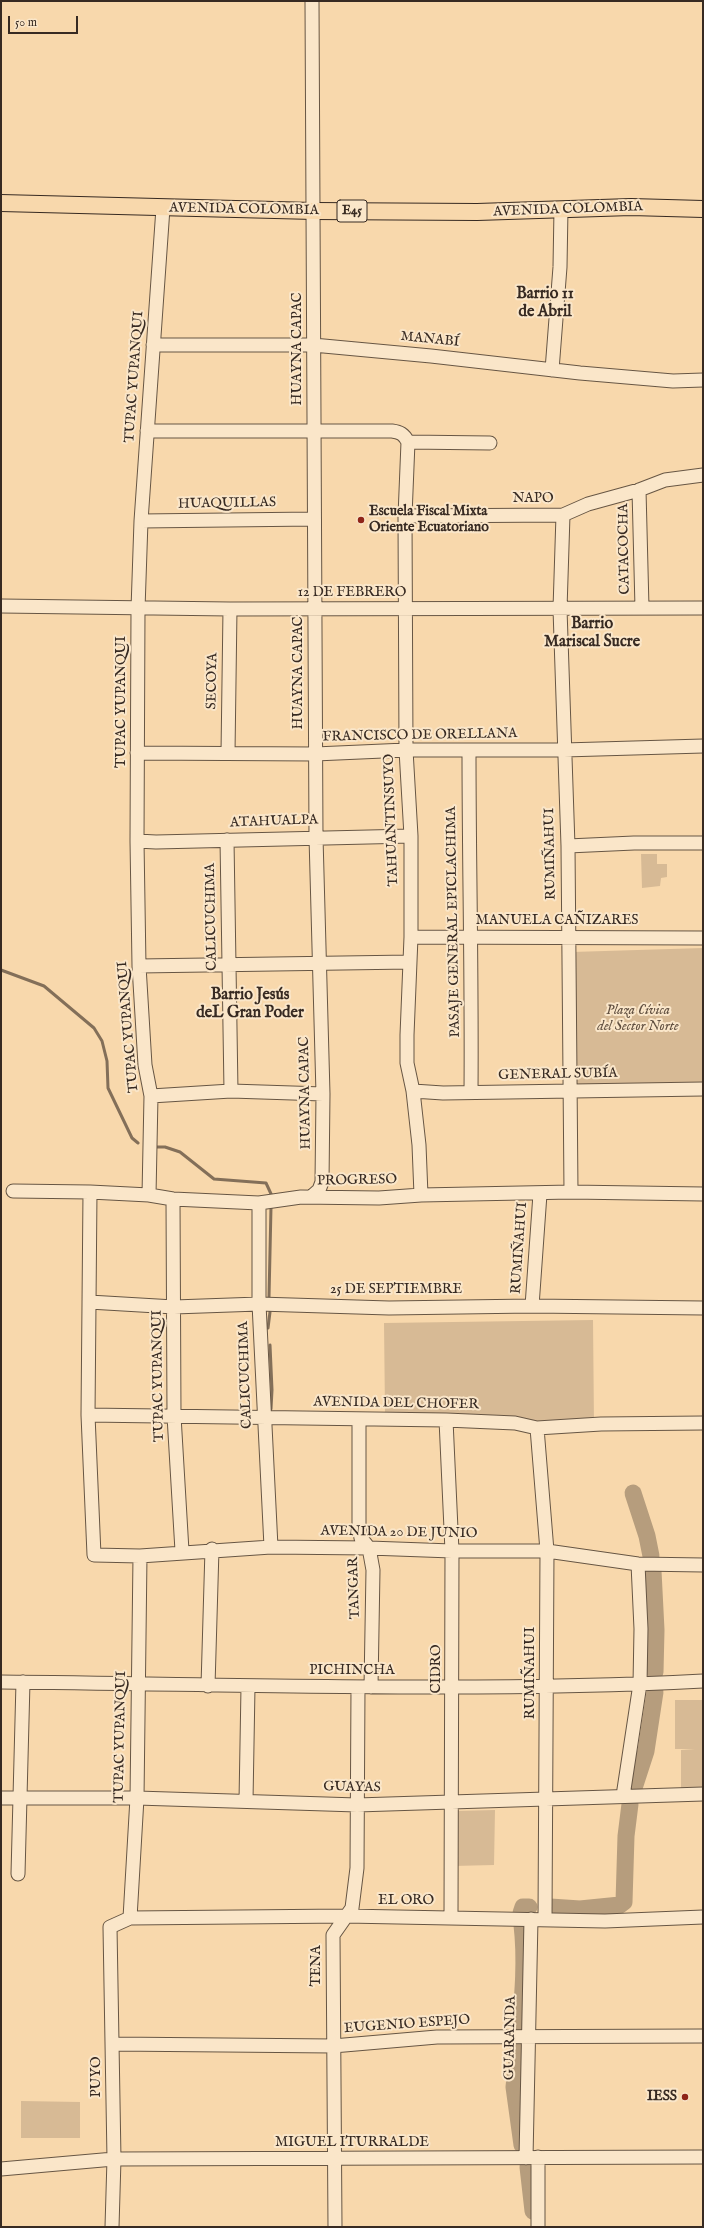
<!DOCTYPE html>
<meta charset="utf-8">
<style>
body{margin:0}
#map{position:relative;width:704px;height:2228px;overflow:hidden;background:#f8d8ac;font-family:"IM FELL English",serif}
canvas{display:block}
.frame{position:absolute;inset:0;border:2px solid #372a22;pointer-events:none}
.scale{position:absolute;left:8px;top:16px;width:70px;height:18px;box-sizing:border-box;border:2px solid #372a22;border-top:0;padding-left:5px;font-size:12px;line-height:14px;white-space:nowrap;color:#372a22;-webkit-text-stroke:3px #fae6c9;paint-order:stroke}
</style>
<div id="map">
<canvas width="704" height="2228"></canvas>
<div class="frame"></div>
<div class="scale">50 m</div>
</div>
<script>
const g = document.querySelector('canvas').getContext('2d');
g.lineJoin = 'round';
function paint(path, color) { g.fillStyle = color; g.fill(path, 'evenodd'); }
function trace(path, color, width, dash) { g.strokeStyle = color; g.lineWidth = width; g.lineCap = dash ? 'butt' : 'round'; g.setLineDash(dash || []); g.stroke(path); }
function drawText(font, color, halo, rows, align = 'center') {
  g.font = font + ' "IM FELL English",serif'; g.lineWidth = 4; g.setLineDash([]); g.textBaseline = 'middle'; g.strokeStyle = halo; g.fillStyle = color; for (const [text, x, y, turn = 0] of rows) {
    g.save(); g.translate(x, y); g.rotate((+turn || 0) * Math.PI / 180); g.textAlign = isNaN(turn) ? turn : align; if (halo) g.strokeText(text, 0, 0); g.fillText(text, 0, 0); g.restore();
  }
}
paint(new Path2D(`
 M641,854H657V864H667V877L661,878L660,886L642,888Z
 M703,948V1086L573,1089L572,952Z
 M593,1320L594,1425L385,1413L384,1323Z
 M675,1700H703V1789L681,1788V1750L695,1749H675Z
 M495,1810L494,1865L453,1866L454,1811Z
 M21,2101L80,2102V2138H21Z`), '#d7ba95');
trace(new Path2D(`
 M1,970L44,986L94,1028L102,1041L107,1061L108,1088L132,1138L138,1143
 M155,1147H165L180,1152L214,1179L266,1183L272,1196
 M269,1297L271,1207
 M268,1328L270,1312
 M270,1345L272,1390L271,1409`), '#836f59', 3);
trace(new Path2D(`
 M633,1493L647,1536L651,1556
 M653,1571L656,1630L655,1672
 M633,1791L646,1751L655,1692
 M550,1907L580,1909L620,1905L624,1902L626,1836L630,1804
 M521,1913L523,1907H529
 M520,2028C523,1994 526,1959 522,1925
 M519,2040L514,2087L522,2145
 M528,2167L533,2211`), '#b69d7d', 17);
const minor = new Path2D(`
 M153,345H313L431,356L580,373L673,381L703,380
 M552,370L560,267L561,209
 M147,431H392C400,432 404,434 408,442L405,516L406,750L411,836V937L407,1035V1063L413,1091L419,1145L421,1195
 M408,442L490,443
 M639,490L642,608
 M563,515L560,609L568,846L571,1192
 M405,516L563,515L588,504L639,490L665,480L703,475
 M141,521L314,519
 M1,606L230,609L703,608
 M469,751C469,865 472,978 471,1092
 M137,753L315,754L406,750H564L703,746
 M228,753L230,609
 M227,840L231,1091
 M137,841L156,842L411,836
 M568,846L634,843H703
 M411,937L703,938
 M139,966L410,962
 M413,1091L443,1093L703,1089
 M151,1096L231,1091L323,1094
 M13,1191L90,1192L149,1195L173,1199L259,1203L301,1197L379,1198L421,1195L571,1192L703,1194
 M90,1192L88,1415L94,1555L140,1556L271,1547L369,1548L452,1551H547L638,1564L703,1565
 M149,1195L151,1096L145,1065L139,966L137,841L138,609L141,521L163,208
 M311,1197L319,1190L322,1182L323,1094L316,837L312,1
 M173,1199L174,1416L182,1551
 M259,1203V1304L271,1547
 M89,1302L174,1307L259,1304L389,1308L532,1306L703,1308
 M532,1306L540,1194
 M88,1415L446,1420L515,1423L537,1428L601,1424L703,1423
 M359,1419V1528L361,1538L369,1548L373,1570L371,1687
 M446,1420L452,1551L451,1917
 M537,1428L547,1551L545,1919
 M1,1682C235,1684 469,1693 703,1681
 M208,1686L212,1549
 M623,1796L640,1684L641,1629L638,1564
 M1,1798H137L357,1805L703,1794
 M246,1801L248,1687
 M18,1874L23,1682
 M130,1918L137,1798L140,1556
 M113,2044L333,2046L437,2037L703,2036
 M538,2157V2227
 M526,2158L531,1919
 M1,2169L114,2159L703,2157
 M112,2227L114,2159L110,1927L130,1918L346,1916L605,1921L703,1917
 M335,2227L333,1935L352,1908L357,1868L358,1687`);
const major = new Path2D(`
 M1,203L314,211L477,212L631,207L703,209`);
trace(minor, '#675644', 15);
trace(major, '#372a22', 18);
trace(minor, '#fae6c9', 13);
trace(major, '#f8d8ac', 16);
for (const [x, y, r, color] of [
 [361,520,4,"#8f2418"],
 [685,2097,4,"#8f2418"]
]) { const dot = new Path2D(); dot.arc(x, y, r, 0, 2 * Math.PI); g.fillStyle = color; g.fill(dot); trace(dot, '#fae6c9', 1.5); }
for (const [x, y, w] of [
 [352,211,30]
]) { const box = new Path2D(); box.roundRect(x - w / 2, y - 11, w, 22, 3); g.fillStyle = '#fae6c9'; g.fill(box); trace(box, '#372a22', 1); }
drawText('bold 13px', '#372a22', null, [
 ["E45",352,211]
]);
drawText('14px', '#372a22', '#fae6c9', [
 ["AVENIDA COLOMBIA",244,210,1],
 ["AVENIDA COLOMBIA",568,210,-2],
 ["MANABÍ",430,340,6],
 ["HUAYNA CAPAC",298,349,-90],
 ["TUPAC YUPANQUI",135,377,-86],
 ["NAPO",533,499],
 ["HUAQUILLAS",227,504,-1],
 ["CATACOCHA",625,549,-91],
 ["12 DE FEBRERO",352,593],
 ["HUAYNA CAPAC",299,673,-90],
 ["SECOYA",213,681,-89],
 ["TUPAC YUPANQUI",122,702,-90],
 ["FRANCISCO DE ORELLANA",420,736,-1],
 ["TAHUANTINSUYO",392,820,-92],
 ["ATAHUALPA",274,822,-2],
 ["RUMIÑAHUI",551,854,-91],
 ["CALICUCHIMA",212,917,-91],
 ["MANUELA CAÑIZARES",557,921],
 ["PASAJE GENERAL EPICLACHIMA",454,922,-91],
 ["TUPAC YUPANQUI",129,1027,-95],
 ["GENERAL SUBÍA",558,1075,-1],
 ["HUAYNA CAPAC",306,1093,-91],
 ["PROGRESO",357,1181,-1],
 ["RUMIÑAHUI",520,1248,-86],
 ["25 DE SEPTIEMBRE",396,1290],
 ["CALICUCHIMA",246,1375,-92],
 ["TUPAC YUPANQUI",159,1376,-91],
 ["AVENIDA DEL CHOFER",396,1404,1],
 ["AVENIDA 20 DE JUNIO",399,1533,1],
 ["TANGAR",355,1588,-92],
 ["CIDRO",437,1669,-90],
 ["PICHINCHA",352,1671],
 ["RUMIÑAHUI",531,1673,-90],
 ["TUPAC YUPANQUI",121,1737,-89],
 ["GUAYAS",352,1788,1],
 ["EL ORO",406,1901],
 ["TENA",317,1966,-90],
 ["EUGENIO ESPEJO",407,2025,-4],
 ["GUARANDA",511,2038,-89],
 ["PUYO",97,2077,-90],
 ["MIGUEL ITURRALDE",352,2143]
]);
drawText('bold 14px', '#372a22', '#fae6c9', [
 ["Escuela Fiscal Mixta",369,512],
 ["Oriente Ecuatoriano",369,528],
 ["IESS",677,2097,"right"]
], 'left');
drawText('italic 14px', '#5f4e3f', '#fae6c9', [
 ["Plaza Cívica",638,1011],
 ["del Sector Norte",638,1027]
]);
drawText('bold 16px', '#372a22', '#fae6c9', [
 ["Barrio 11",545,295],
 ["de Abril",545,313],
 ["Barrio",592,625],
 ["Mariscal Sucre",592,643],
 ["Barrio Jesús",250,996],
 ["deL Gran Poder",250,1014]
]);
</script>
